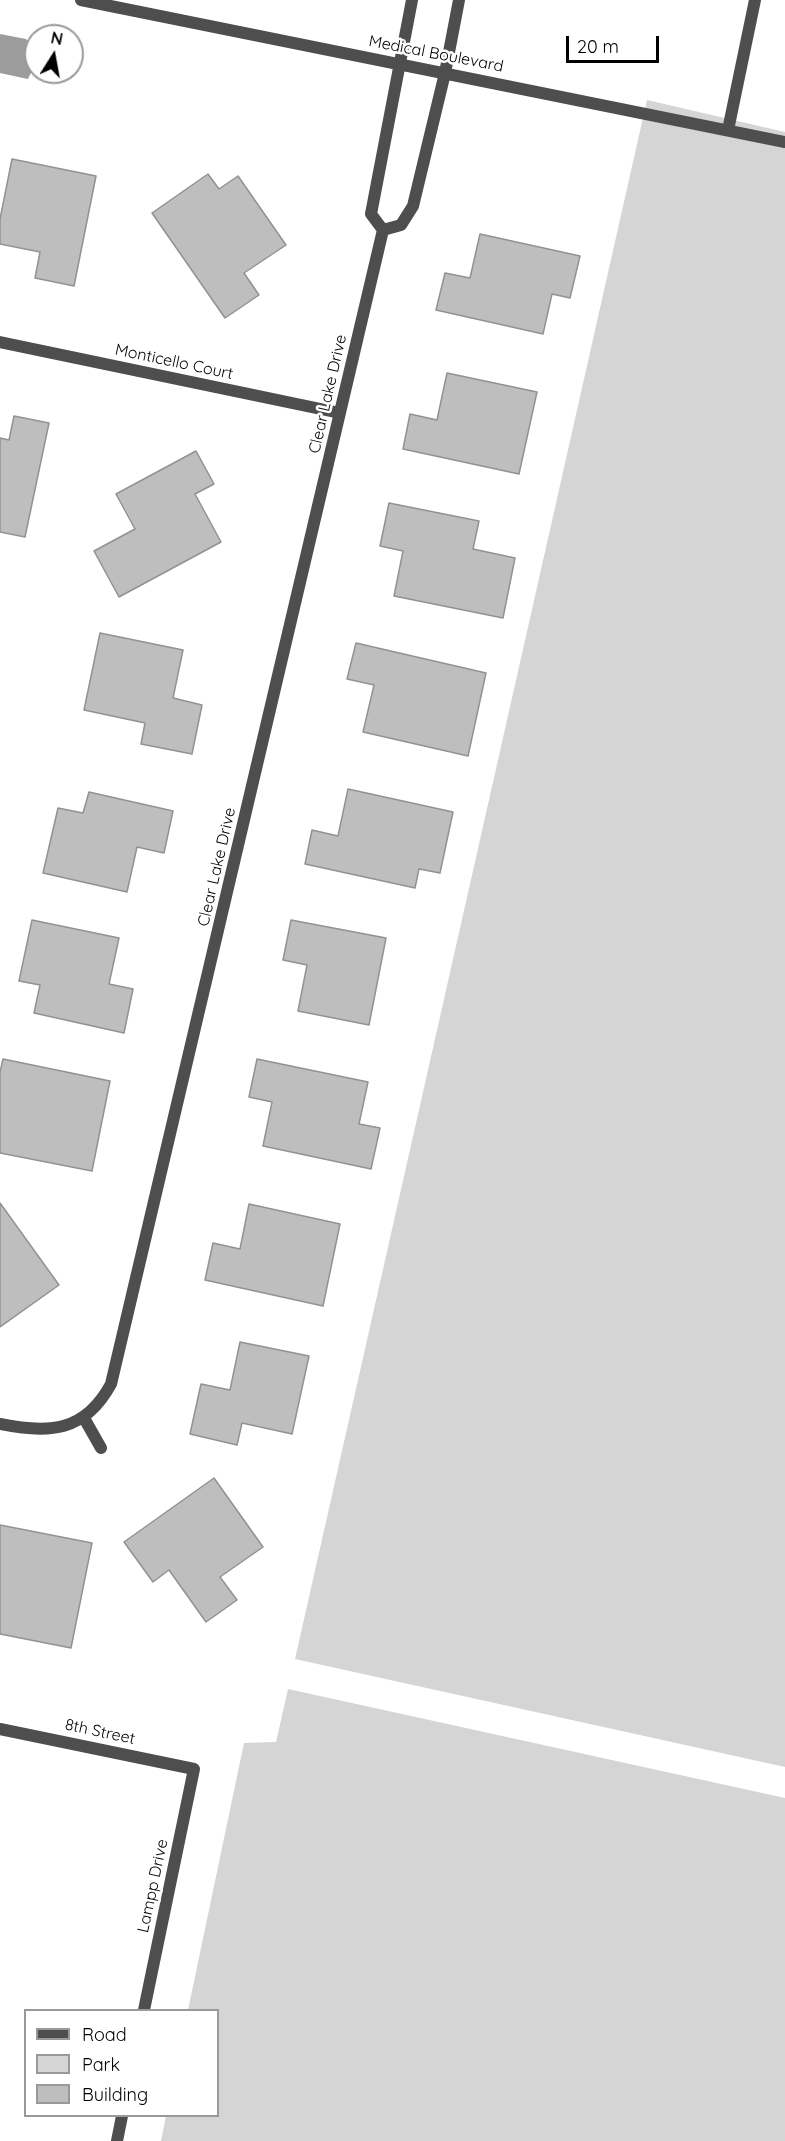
<!DOCTYPE html>
<style>
body{margin:0}
#map{position:relative;width:785px;height:2141px;overflow:hidden;background:#fff;font-family:Quicksand,sans-serif}
canvas{display:block}
.legend{position:absolute;left:24px;top:2009px;width:195px;height:108px;box-sizing:border-box;background:#fff;border:2px solid #999;margin:0;padding:8px 10px;list-style:none;font-size:18px;color:#000}
.legend li{display:flex;align-items:center;gap:12px;height:30px}
.legend b{width:30px;border:2px solid #999}
.north{position:absolute;left:24px;top:24px;width:60px;height:60px;box-sizing:border-box;background:#fff;border:2px solid #999;border-radius:50%;rotate:11deg;font-size:16px;font-weight:700;line-height:24px;text-align:center;color:#000}
.north::after{content:'';display:block;margin:auto;width:21px;height:27px;background:#000;clip-path:polygon(50% 0,100% 100%,50% 72%,0 100%)}
.scale{position:absolute;left:566px;top:36px;width:93px;height:27px;box-sizing:border-box;border:3px solid #000;border-top:0;padding-left:8px;font-size:18px;line-height:21px;white-space:nowrap;color:#000;-webkit-text-stroke:4px #fff;paint-order:stroke}
</style>
<div id="map">
<canvas width="785" height="2141"></canvas>
<ul class="legend">
<li><b style="height:8px;background:#4e4e4e"></b>Road</li>
<li><b style="height:16px;background:#d5d5d5"></b>Park</li>
<li><b style="height:16px;background:#bebebe"></b>Building</li>
</ul>
<div class="north">N</div>
<div class="scale">20 m</div>
</div>
<script>
const g = document.querySelector('canvas').getContext('2d');
g.lineJoin = 'round';
function paint(path, color) { g.fillStyle = color; g.fill(path, 'evenodd'); }
function trace(path, color, width, dash) { g.strokeStyle = color; g.lineWidth = width; g.lineCap = dash ? 'butt' : 'round'; g.setLineDash(dash || []); g.stroke(path); }
function drawText(font, color, halo, rows, align = 'center') {
  g.font = font + ' Quicksand,sans-serif'; g.lineWidth = 5; g.setLineDash([]); g.textBaseline = 'middle'; g.strokeStyle = halo; g.fillStyle = color; for (const [text, x, y, turn = 0] of rows) {
    g.save(); g.translate(x, y); g.rotate((+turn || 0) * Math.PI / 180); g.textAlign = isNaN(turn) ? turn : align; if (halo) g.strokeText(text, 0, 0); g.fillText(text, 0, 0); g.restore();
  }
}
paint(new Path2D(`
 M647,100L785,132V1767L295,1659Z
 M288,1689L785,1798V2141H161L166,2116H218V2010H188L244,1743L276,1742Z`), '#d5d5d5');
paint(new Path2D(`
 M0,34L26,39L36,51V62L28,79L0,73Z`), '#9c9c9c');
const building = new Path2D(`
 M12,159L96,176L74,286L35,278L40,252L0,244V219Z
 M208,174L219,189L238,176L286,245L244,273L259,295L225,318L152,213Z
 M480,234L580,256L570,298L552,294L543,334L436,310L445,273L470,278Z
 M447,373L537,392L519,474L403,449L410,414L437,420Z
 M14,416L49,423L25,537L0,532V438L9,440Z
 M196,451L214,484L195,494L221,542L119,597L94,551L135,529L116,494Z
 M389,503L479,521L473,549L515,558L503,618L394,596L403,551L380,546Z
 M100,633L183,650L173,698L202,705L192,754L141,744L145,723L84,710Z
 M356,643L486,673L468,756L363,732L374,685L347,679Z
 M348,789L453,812L440,873L419,869L415,888L305,864L312,830L338,836Z
 M89,792L173,811L164,853L137,847L127,892L43,873L58,808L83,813Z
 M32,920L119,938L109,984L133,989L124,1033L34,1013L40,985L19,981Z
 M291,920L386,938L369,1025L298,1011L307,965L283,960Z
 M3,1059L110,1081L92,1171L0,1153V1072Z
 M257,1059L368,1082L359,1124L380,1128L371,1169L263,1146L272,1102L249,1097Z
 M0,1203L59,1285L0,1327Z
 M249,1204L340,1224L323,1306L205,1280L213,1243L240,1249Z
 M240,1342L309,1356L292,1434L242,1423L237,1445L190,1434L201,1384L230,1390Z
 M214,1478L263,1547L220,1577L237,1600L206,1622L169,1570L153,1582L124,1542Z
 M0,1525L92,1543L71,1648L0,1634Z`);
paint(building, '#bebebe');
trace(building, '#929292', 1.5);
trace(new Path2D(`
 M728,130L755,0`), '#4e4e4e', 12);
trace(new Path2D(`
 M81,0L785,142
 M383,230L401,225L413,206L445,73L459,0
 M0,342L340,413
 M84,1418L101,1448
 M0,1424C49,1434 85,1432 111,1384L383,230L371,214L412,0
 M0,1729L194,1769L144,2010
 M117,2141L122,2116`), '#4e4e4e', 12);
drawText('16px', '#000', '#fff', [
 ["Medical Boulevard",436,54,11],
 ["Monticello Court",174,362,12],
 ["Clear Lake Drive",328,394,-77],
 ["Clear Lake Drive",217,867,-77],
 ["8th Street",100,1732,12],
 ["Lampp Drive",153,1886,-78]
]);
</script>
